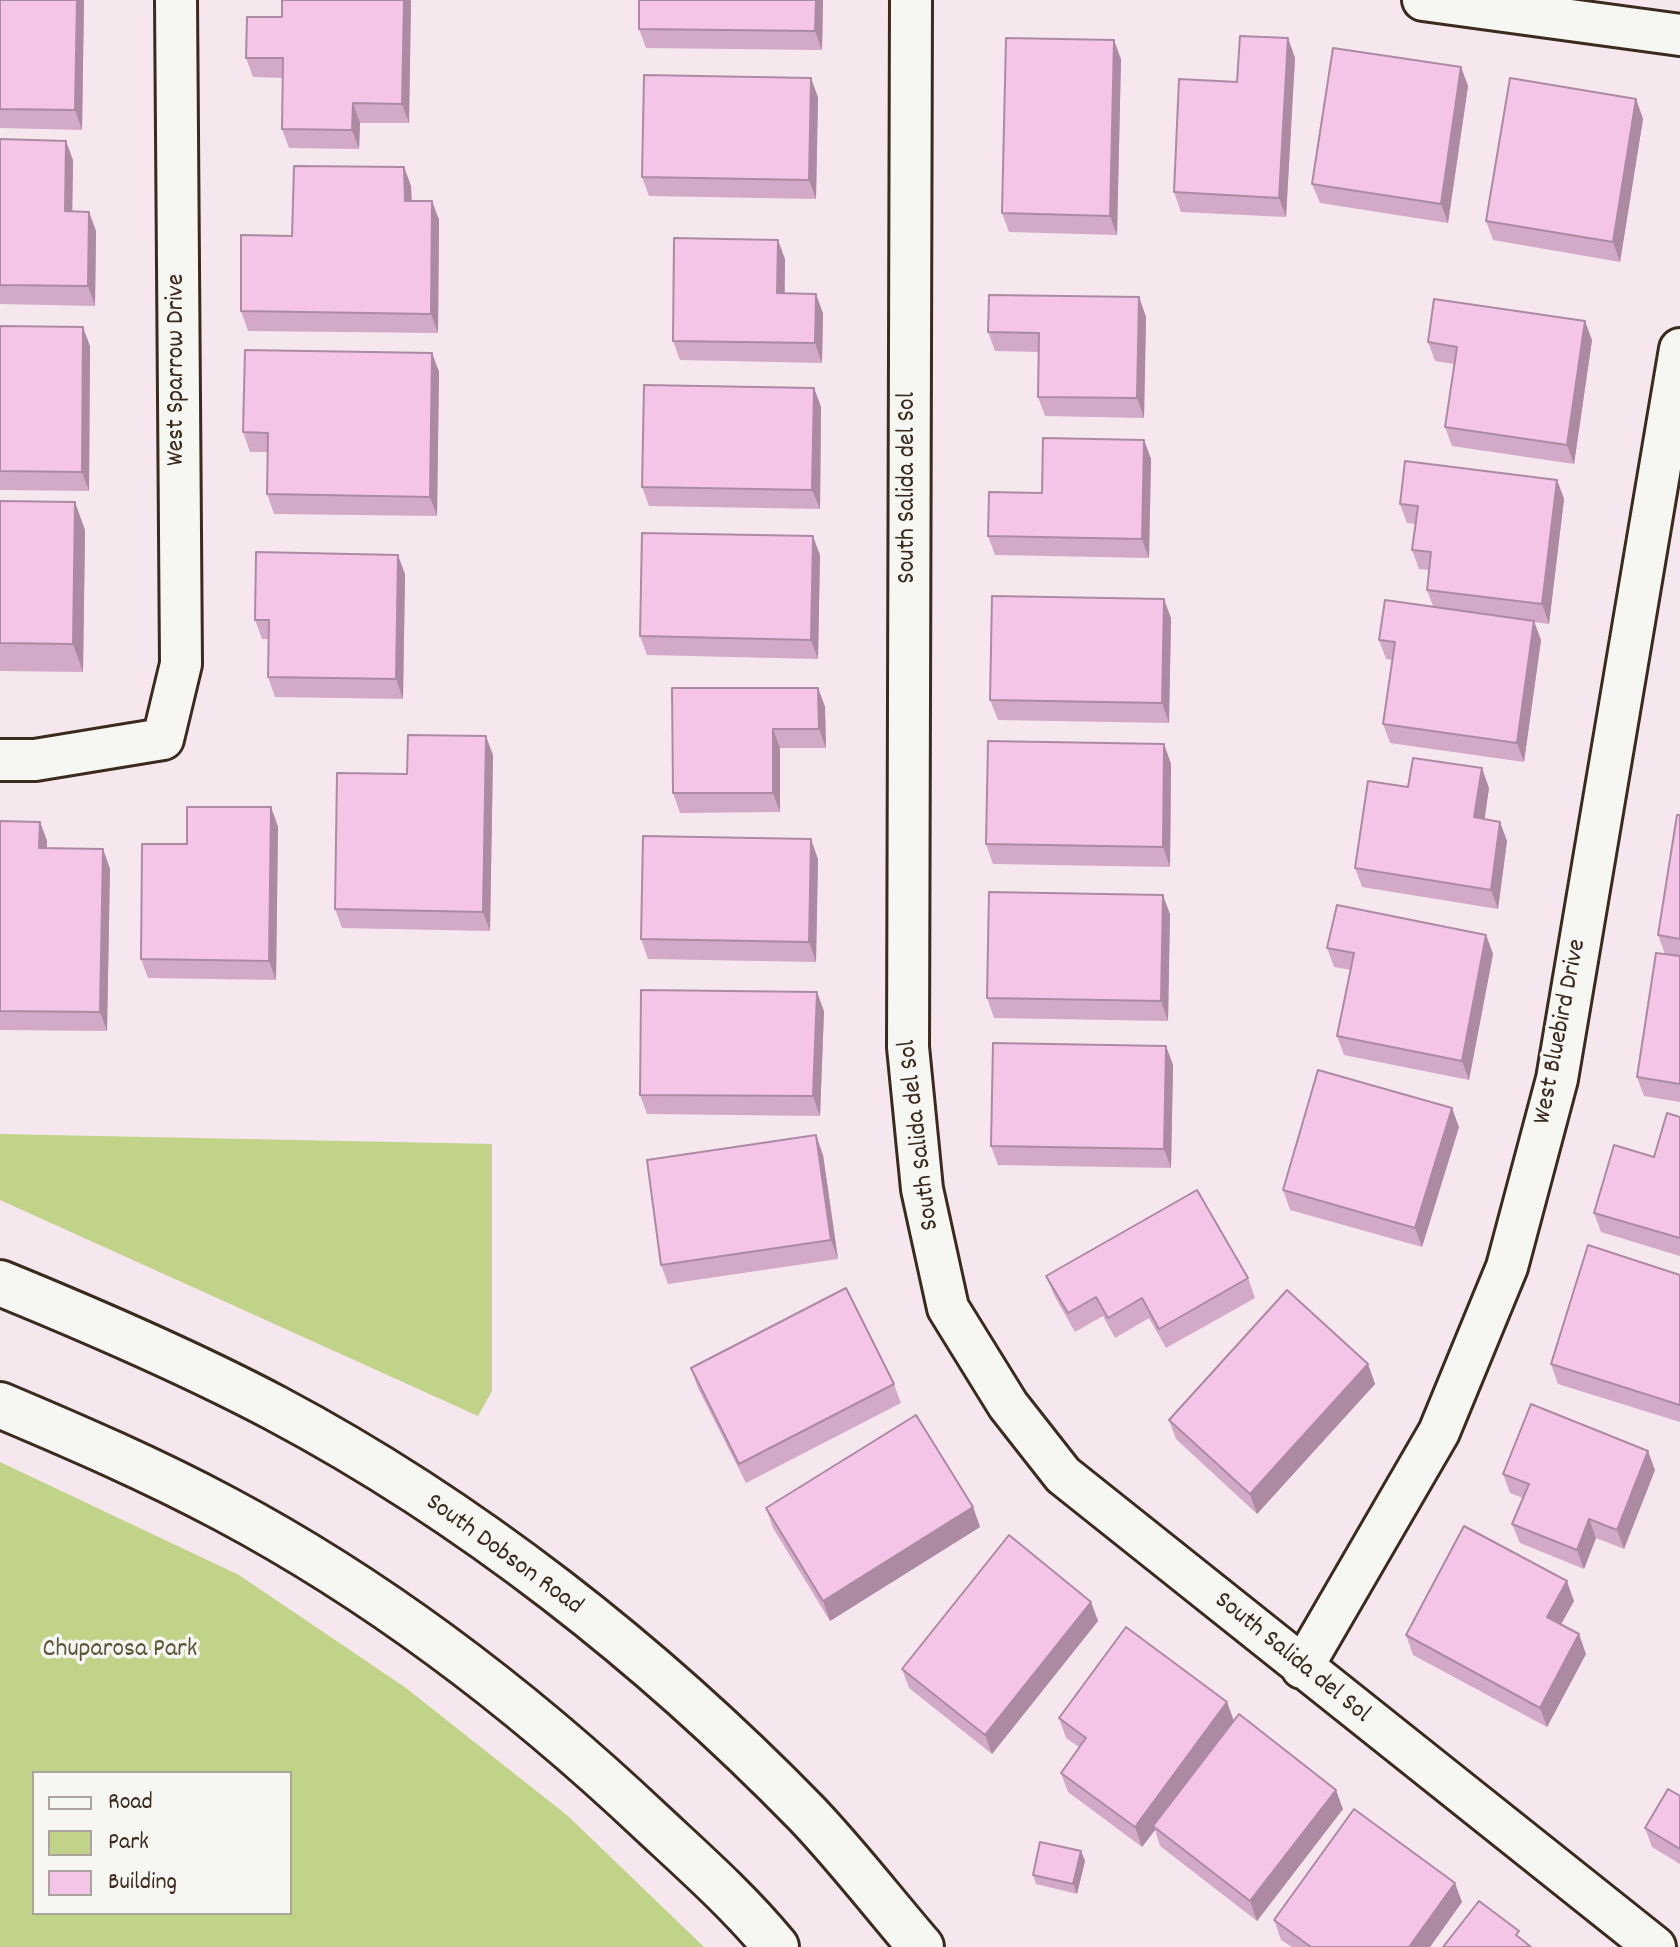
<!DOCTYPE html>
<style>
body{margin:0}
#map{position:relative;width:1680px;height:1947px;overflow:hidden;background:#f6e7ef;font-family:Dekko,sans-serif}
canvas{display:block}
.legend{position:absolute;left:32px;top:1771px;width:260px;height:144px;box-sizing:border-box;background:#f6f6f2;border:2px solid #aba49d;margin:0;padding:10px 14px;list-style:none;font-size:24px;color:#3b2a1e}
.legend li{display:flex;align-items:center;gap:16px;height:40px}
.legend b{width:40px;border:2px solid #aba49d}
</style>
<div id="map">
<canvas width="1680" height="1947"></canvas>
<ul class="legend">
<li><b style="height:10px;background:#f6f6f2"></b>Road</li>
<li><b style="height:22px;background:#c0d388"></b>Park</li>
<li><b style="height:22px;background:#f5c5e8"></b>Building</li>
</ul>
</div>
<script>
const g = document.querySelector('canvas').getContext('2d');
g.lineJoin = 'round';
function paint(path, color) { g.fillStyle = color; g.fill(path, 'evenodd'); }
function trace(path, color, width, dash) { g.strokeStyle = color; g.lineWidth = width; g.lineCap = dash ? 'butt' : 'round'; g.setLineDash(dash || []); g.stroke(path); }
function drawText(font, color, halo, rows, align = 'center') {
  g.font = font + ' Dekko,sans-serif'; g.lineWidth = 7; g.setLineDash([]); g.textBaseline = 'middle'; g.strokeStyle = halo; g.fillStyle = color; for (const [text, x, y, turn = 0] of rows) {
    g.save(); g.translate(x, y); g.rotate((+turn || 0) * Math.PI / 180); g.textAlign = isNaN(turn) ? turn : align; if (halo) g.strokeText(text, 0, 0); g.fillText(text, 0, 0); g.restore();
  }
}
paint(new Path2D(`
 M0,1134L492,1144V1391L478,1416L0,1200Z
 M0,1462L239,1575L406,1688L568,1816L704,1947H0ZM290,1773V1913H34V1773Z`), '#c0d388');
const minor = new Path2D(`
 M911,0L908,1047L922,1189L948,1308L1008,1405L1063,1475L1655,1947
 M1423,0L1680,35
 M0,760H35L163,739L181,664L176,0
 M1302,1668L1439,1432L1507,1267L1557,1079L1680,349`);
const secondary = new Path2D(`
 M0,1283C93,1321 186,1361 275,1408C471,1512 652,1655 807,1814C847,1856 883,1903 921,1947
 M0,1405C76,1437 152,1470 225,1509C381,1592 524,1702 652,1823C695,1863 739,1902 776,1947`);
trace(minor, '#3b2a1e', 46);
trace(secondary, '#3b2a1e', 50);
trace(minor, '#f6f6f2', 40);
trace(secondary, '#f6f6f2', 44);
paint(new Path2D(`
 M0,0H84L82,130L0,128Z
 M823,0L822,50L646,48L639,29Z
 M411,1L409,123H360L359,149L289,148L282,129L283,78L253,77L246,58L282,17Z
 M1288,38L1295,58L1286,217L1181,212L1174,192L1237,82Z
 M1121,59L1117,235L1009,232L1002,213Z
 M1461,67L1468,86L1448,223L1320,203L1312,184Z
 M818,97L816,199L649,196L642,177Z
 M1636,99L1643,119L1620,262L1493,240L1486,221Z
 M0,139L73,160L72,211L89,212L96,231L95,306L0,304Z
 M404,167L411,186L412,201H432L439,220L438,333L248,331L241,311L292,236Z
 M785,259V293L823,313L822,363L680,360L673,341Z
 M1139,297L1146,317L1144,418L1045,416L1038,397L1039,352L995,351L988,332Z
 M0,326L90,346L89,491L0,490Z
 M1592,340L1574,464L1452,446L1445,427L1454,364L1435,361L1428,342Z
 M432,353L439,372L437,516L274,514L267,494L268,452H250L243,432Z
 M814,388L821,407L820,509L649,506L642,487Z
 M1144,440L1151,459L1149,558L995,555L988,536L1042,493Z
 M1557,480L1564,499L1549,624L1534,622L1541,640L1524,762L1390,743L1383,724L1392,660L1386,659L1379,640L1433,606L1427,590L1429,570L1419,569L1412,550L1416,524L1407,523L1400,504Z
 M0,501L85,530L83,672L0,671Z
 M820,555L818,659L647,655L640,636Z
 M405,574L403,699L275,697L268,677L269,639H262L255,620Z
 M1171,618L1169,723L998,720L990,700Z
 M818,688L825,707L826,748H780V812L680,813L673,793Z
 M1164,744L1171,764L1170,867L993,864L986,844Z
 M493,755L490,931L342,928L335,909L407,774Z
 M1408,787L1489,788L1484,819L1507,841L1498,909L1362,887L1355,868Z
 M271,807L278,827L276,980L148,978L141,959L187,844Z
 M1680,815V1102L1644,1096L1637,1077L1665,954L1658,935Z
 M0,821L40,822L47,841V848L103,849L110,869L107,1031L0,1030Z
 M818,859L816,962L648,959L641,939Z
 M1170,914L1168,1021L994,1018L987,998Z
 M1486,935L1493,954L1469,1080L1344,1055L1337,1036L1351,970L1334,967L1327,948Z
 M824,1011L820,1116L647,1114L640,1095Z
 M1166,1046L1173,1065L1171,1168L998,1165L991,1146Z
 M1680,1117V1256L1601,1232L1594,1213L1654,1157Z
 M1459,1127L1422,1247L1290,1210L1283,1190Z
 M823,1155L838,1259L668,1284L661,1265Z
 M1680,1275V1422L1558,1384L1551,1364Z
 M1046,1276L1248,1278L1255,1298L1166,1348L1149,1318L1115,1338L1103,1316L1075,1332L1054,1295Z
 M1368,1364L1375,1384L1257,1514L1176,1439L1169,1420Z
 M691,1368L894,1384L901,1403L746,1483L698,1388Z
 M1655,1470L1624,1549L1596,1538L1584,1569L1520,1543L1512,1524L1523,1498L1510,1493L1503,1474Z
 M973,1507L980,1527L830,1621L773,1528L766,1508Z
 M1574,1601L1561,1624L1586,1654L1547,1727L1413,1655L1406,1635Z
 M1091,1602L1098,1621L992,1754L909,1688L902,1669Z
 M1059,1718L1234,1721L1343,1809L1257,1921L1160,1846L1155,1830L1142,1847L1068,1792L1061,1773L1079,1747L1066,1738Z
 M1680,1796V1864L1652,1847L1645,1828Z
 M1081,1851L1085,1861L1077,1894L1036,1884L1033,1875Z
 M1462,1902L1430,1947H1292L1281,1940L1274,1920Z`), '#d3a9c8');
paint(new Path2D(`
 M77,0H84L82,130L75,110Z
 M404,0H410L411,1L409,123L402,104Z
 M816,0H823L822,50L815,31Z
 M1288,38L1295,58L1286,217L1279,198Z
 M1114,40L1121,59L1117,235L1110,216Z
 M1461,67L1468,86L1448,223L1441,204Z
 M811,78L818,97L816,199L809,180Z
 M1636,99L1643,119L1620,262L1613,242Z
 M353,103L360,123L359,149L352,130Z
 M66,141L73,160L72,230L65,211Z
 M404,167L411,186L412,220L405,201Z
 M432,201L439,220L438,333L431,314Z
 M89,212L96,231L95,306L88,286Z
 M778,240L785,259L784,312L777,293Z
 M816,294L823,313L822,363L815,343Z
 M1139,297L1146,317L1144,418L1137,398Z
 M1585,321L1592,340L1574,464L1567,445Z
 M83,327L90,346L89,491L82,472Z
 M432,353L439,372L437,516L430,497Z
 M814,388L821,407L820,509L812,490Z
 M1144,440L1151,459L1149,558L1142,539Z
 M1557,480L1564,499L1549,624L1542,604Z
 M75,502L85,530L83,672L73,644Z
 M813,536L820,555L818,659L811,640Z
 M398,555L405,574L403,699L396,679Z
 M1164,599L1171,618L1169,723L1162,703Z
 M1534,621L1541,640L1524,762L1517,743Z
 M818,688L825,707L826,748L819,729Z
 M773,729L780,748V812L773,793Z
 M486,736L493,755L490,931L483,912Z
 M1164,744L1171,764L1170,867L1163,847Z
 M1482,768L1489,788L1482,837L1474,817Z
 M271,807L278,827L276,980L269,961Z
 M40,822L47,841L46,868L39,848Z
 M1500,822L1507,841L1498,909L1491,890Z
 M811,839L818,859L816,962L809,942Z
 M103,849L110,869L107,1031L100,1012Z
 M1163,895L1170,914L1168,1021L1161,1001Z
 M1486,935L1493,954L1469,1080L1462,1061Z
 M817,992L824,1011L820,1116L813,1096Z
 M1166,1046L1173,1065L1171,1168L1164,1149Z
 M1452,1108L1459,1127L1422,1247L1415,1228Z
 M816,1135L823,1155L838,1259L831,1240Z
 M1368,1364L1375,1384L1257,1514L1250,1494Z
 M1648,1451L1655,1470L1624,1549L1617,1530Z
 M973,1507L980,1527L830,1621L823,1601Z
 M1589,1519L1596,1538L1584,1569L1577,1550Z
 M1567,1581L1574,1601L1554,1637L1547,1617Z
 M1091,1602L1098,1621L992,1754L985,1735Z
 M1579,1634L1586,1654L1547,1727L1540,1708Z
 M1227,1702L1234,1721L1153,1826L1155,1830L1142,1847L1135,1827Z
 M1336,1790L1343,1809L1257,1921L1250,1901Z
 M1081,1851L1085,1861L1077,1894L1073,1884Z
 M1455,1883L1462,1902L1430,1947H1409Z`), '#ac8aa2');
const building = new Path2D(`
 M0,0H77L75,110L0,109Z
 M282,0H404L402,104L353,103L352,130L282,129L283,58H246L247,17H282Z
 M639,0H816L815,31L639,29Z
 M1240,36L1288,38L1279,198L1174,192L1179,79L1237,82Z
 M1006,38L1114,40L1110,216L1002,213Z
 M1333,48L1461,67L1441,204L1312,184Z
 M644,75L811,78L809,180L642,177Z
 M1510,78L1636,99L1613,242L1486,221Z
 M0,139L66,141L65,211L89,212L88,286L0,285Z
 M294,166L404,167L405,201H432L431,314L241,311V235L292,236Z
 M674,238L778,240L777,293L816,294L815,343L673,341Z
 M989,295L1139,297L1137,398L1038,397L1039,333L988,332Z
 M1434,299L1585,321L1567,445L1445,427L1457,347L1428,342Z
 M0,326L83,327L82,472L0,471Z
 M245,350L432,353L430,497L267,494L268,433L243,432Z
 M644,385L814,388L812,490L642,487Z
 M1043,438L1144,440L1142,539L988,536L989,492L1042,493Z
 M1405,461L1557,480L1542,604L1427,590L1431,552L1412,550L1418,506L1400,504Z
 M0,501L75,502L73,644L0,643Z
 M642,533L813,536L811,640L640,636Z
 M256,552L398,555L396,679L268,677L269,620H255Z
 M992,596L1164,599L1162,703L990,700Z
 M1385,600L1534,621L1517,743L1383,724L1395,642L1379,640Z
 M672,688H818L819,729H773V793H673Z
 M408,735L486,736L483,912L335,909L337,773L407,774Z
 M988,741L1164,744L1163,847L986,844Z
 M1413,758L1482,768L1474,817L1500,822L1491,890L1355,868L1368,781L1408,787Z
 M187,807H271L269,961L141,959L142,844H187Z
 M1677,815H1680V939L1658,935Z
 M0,821L40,822L39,848L103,849L100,1012L0,1011Z
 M643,836L811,839L809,942L641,939Z
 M989,892L1163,895L1161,1001L987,998Z
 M1337,905L1486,935L1462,1061L1337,1036L1354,953L1327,948Z
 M1656,953L1680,956V1084L1637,1077Z
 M641,990L817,992L813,1096L640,1095Z
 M993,1043L1166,1046L1164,1149L991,1146Z
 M1318,1070L1452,1108L1415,1228L1283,1190Z
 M1667,1113L1680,1117V1238L1594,1213L1614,1145L1654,1157Z
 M816,1135L831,1240L661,1265L647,1160Z
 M1197,1190L1248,1278L1159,1329L1142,1298L1108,1318L1096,1297L1068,1313L1046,1276Z
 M1588,1245L1680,1275V1405L1551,1364Z
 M846,1288L894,1384L739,1464L691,1368Z
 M1287,1290L1368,1364L1250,1494L1169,1420Z
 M1531,1404L1648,1451L1617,1530L1589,1519L1577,1550L1512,1524L1529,1484L1503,1474Z
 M916,1415L973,1507L823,1601L766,1508Z
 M1464,1526L1567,1581L1547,1617L1579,1634L1540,1708L1406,1635Z
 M1009,1535L1091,1602L985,1735L902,1669Z
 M1126,1627L1227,1702L1135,1827L1061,1773L1086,1738L1059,1718Z
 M1239,1714L1336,1790L1250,1901L1153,1826Z
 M1668,1789L1680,1796V1849L1645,1828Z
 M1354,1809L1455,1883L1409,1947H1311L1274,1920Z
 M1040,1842L1081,1851L1073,1884L1033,1875Z
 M1479,1901L1519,1931L1516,1935L1531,1947H1443Z`);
paint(building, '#f5c5e8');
trace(building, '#ac8aa2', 2);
drawText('26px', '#3b2a1e', '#f6f6f2', [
 ["West Sparrow Drive",178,370,-90],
 ["South Salida del Sol",909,488,-90],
 ["West Bluebird Drive",1562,1032,-79],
 ["South Salida del Sol",921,1135,-97],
 ["South Dobson Road",503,1556,36],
 ["South Salida del Sol",1291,1659,39]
]);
drawText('26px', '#5c5438', '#f6f6f2', [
 ["Chuparosa Park",120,1651]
]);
</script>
